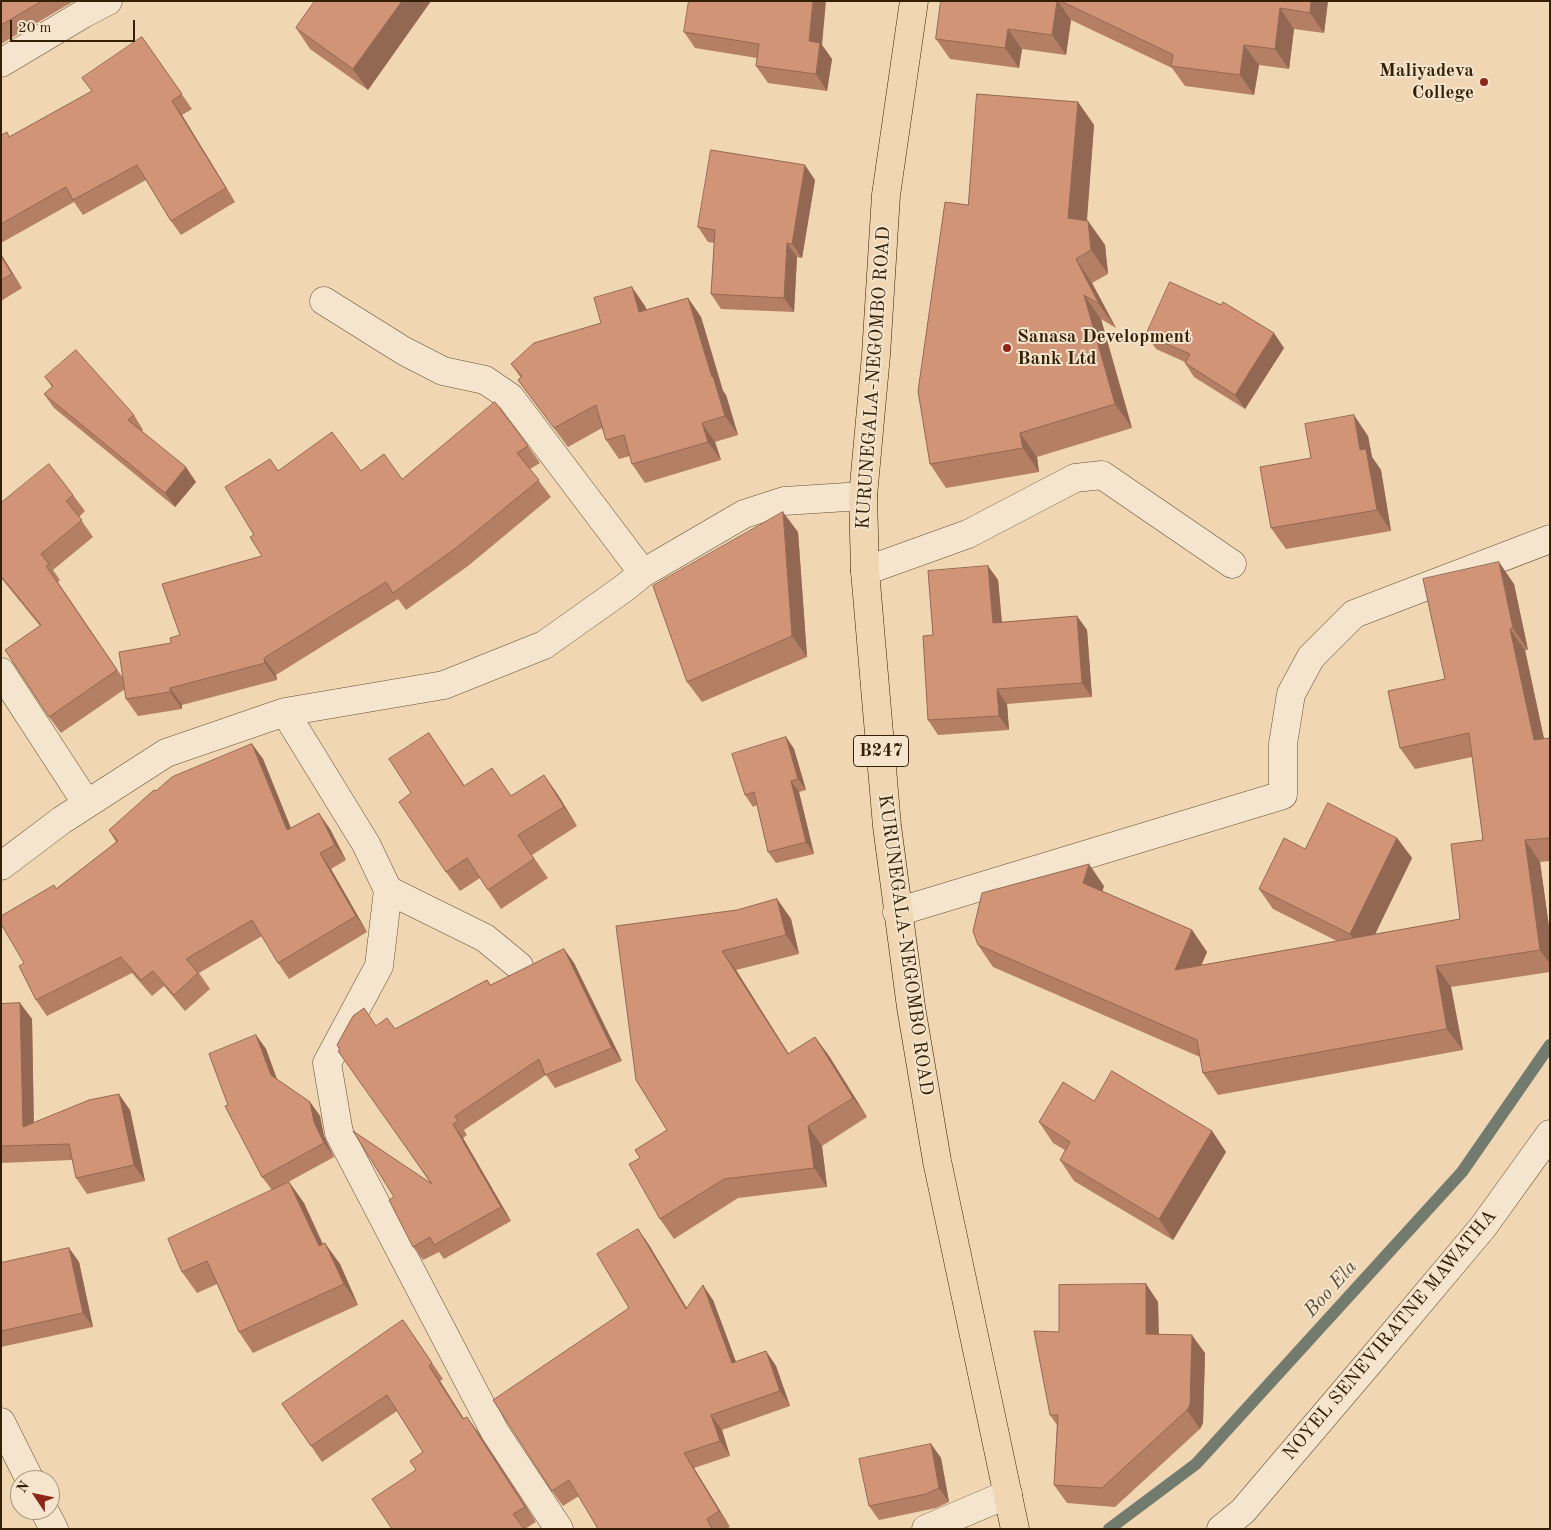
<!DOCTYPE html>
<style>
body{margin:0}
#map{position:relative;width:1551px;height:1530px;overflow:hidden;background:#f0d6b3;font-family:"Old Standard TT",serif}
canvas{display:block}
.frame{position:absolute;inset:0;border:2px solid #342105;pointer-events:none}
.north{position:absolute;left:10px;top:1470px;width:50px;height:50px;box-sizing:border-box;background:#f5e4ce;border:1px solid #a8967e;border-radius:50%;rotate:304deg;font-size:14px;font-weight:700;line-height:20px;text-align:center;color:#342105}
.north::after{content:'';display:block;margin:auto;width:18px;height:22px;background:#8f2418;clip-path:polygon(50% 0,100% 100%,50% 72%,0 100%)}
.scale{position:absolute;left:10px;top:20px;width:125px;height:22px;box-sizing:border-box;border:2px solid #342105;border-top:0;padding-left:6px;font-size:15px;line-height:18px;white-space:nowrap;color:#342105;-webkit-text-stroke:4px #f5e4ce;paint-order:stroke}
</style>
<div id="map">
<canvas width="1551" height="1530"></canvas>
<div class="frame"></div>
<div class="north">N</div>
<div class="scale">20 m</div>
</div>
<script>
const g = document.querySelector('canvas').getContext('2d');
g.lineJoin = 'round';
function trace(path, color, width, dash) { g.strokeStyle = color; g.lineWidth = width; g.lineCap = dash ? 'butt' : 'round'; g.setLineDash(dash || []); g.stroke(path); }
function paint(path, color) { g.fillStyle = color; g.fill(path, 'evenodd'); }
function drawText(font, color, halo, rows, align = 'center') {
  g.font = font + ' "Old Standard TT",serif'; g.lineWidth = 4; g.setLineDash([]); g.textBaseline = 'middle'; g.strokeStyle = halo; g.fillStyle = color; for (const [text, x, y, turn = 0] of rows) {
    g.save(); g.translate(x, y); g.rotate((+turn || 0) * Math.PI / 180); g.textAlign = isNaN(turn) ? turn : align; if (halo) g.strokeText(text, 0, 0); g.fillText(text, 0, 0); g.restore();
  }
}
trace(new Path2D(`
 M1109,1529L1196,1464L1462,1172L1550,1045`), '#737b6f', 12);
const street = new Path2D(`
 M1,63L83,14L108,1
 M324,301L404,351L443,371L485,380L510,397L643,573
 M865,571L968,534L1075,478L1102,475L1232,564
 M1,672L87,804
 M285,712L366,844L388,890L379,966L327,1063L339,1133L495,1432L559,1529
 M1,866L62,820L166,753L285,712L444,685L544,645L623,589L643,573L744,514L784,501L863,496
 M388,890L485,938L519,966
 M897,912L1283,795V744L1291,694L1311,657L1354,614L1550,539
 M1,1422L30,1480
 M44,1510L54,1529
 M926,1529L1008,1494
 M1221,1529L1243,1511L1368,1364L1483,1227L1550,1134`);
const primary = new Path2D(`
 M914,1L886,195L876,355L863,496L865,571L887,826L911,1007L937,1161L1015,1529`);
trace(street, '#634e30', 29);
trace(primary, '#342105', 29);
trace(street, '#f5e4ce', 28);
trace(primary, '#f0d6b3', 28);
paint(new Path2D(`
 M1,1H74L1,44Z
 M315,1H431L368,90L310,49L296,28Z
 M941,1H1328L1324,33L1294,29L1289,69L1259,65L1254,95L1185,86L1172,68L1071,20L1066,55L1022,49L1019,68L950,59L936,39Z
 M684,32L822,45L832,59L827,91L768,83L756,66L757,58L695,48Z
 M142,37L192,109L182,115L235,202L181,235L171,221L146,180L83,215L74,202L1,243V135L10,137L92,91Z
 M1078,102L1094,125L1087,221H1088L1105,245L1108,274L1092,283L1116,328L1101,319L1132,428L1037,457L1039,472L946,488L930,464L968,205Z
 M815,180L802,258L797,257L794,312L721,309L711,294L714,243L708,242L698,227Z
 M1,254L22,288L1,301Z
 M688,298L701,317L723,391L726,395L738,435L715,442L721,460L645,483L632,464L630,456L619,459L606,440L602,428L568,447L518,380L521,378L511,364L601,323L645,306L647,310Z
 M1146,335L1284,348L1245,409L1194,377L1185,363V362L1156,349Z
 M45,377L134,415L143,430L141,432L196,482L175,507L54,408L44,394L52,387Z
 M1368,436L1372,457L1381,470L1391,531L1286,549L1271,528L1311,458Z
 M528,446L540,463L530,469L551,497L468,566L406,610L398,599L276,675L277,680L182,705V709L138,716L126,699L125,689L61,733L49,717L40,626L1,578V503L73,495L85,511L79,517L93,537L53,570L60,580L58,582L123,678L171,643L262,556L254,535L278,470L361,471L402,479Z
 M798,532L807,657L702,702L687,682Z
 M988,566L998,580L1002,622L1077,616L1087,630L1092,697L1007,704L1009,730L938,735L928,720L933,635Z
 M1514,584L1528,650H1525L1544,739L1550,738V861L1540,862L1550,934V972L1451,987L1463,1050L1218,1095L1203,1073L1200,1057L993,967L978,945L1104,886L1102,891L1192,930L1207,952L1201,965L1337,941L1273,909L1259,889L1305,849L1397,838L1412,858L1375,934L1460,919L1483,840L1472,757L1415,769L1400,748L1445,679Z
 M429,733L465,786L511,796L544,775L558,795L577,826L532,855L548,878L501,909L480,878L460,891L446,872L411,793Z
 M786,737L794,749L806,790L799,792L814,854L776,863L768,852L757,805L753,807L745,795Z
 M252,744L263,759L291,828L330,829L346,860L331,869L367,932L289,979L278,963L262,936L199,973L210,989L185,1011L164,986L152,996L132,973L47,1016L36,1000L24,963L56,889L116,842L109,830L156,791Z
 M777,899L791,919L799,954L736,970L789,1054L815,1037L829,1056L867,1117L822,1146L827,1187L738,1198L674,1239L660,1219L640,1158L667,1130L636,1080L737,910Z
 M564,949L574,963L622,1061L555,1088L546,1075L464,1130L467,1135L463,1138L511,1221L444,1259L439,1252L423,1260L413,1247L431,1184L340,1050L376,1026L395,1029L487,980L491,985Z
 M20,1003L32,1019L34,1123L130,1110L145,1181L87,1194L76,1178L72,1160L1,1163V1004Z
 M256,1035L266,1049L277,1080L310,1102L320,1116L324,1136L334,1157L279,1187L289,1182L304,1203L323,1244L340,1264L358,1305L253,1353L239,1332L217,1284L197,1293L182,1272L272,1190L262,1177L228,1105Z
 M1094,1101L1212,1131L1226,1152L1173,1240L1074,1181L1060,1160L1065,1150L1053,1143L1039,1122Z
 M638,1229L649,1245L687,1308L713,1300L736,1362L766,1351L776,1366L790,1406L722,1430L730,1456L694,1468L730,1527L726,1529H598L579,1496L563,1506L552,1491L629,1308Z
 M69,1248L79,1262L93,1327L1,1347V1263Z
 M1146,1284L1158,1302L1159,1334L1205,1353L1203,1423L1200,1429L1115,1507L1067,1503L1054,1485L1057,1425L1050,1415L1059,1332Z
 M403,1320L443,1379L440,1381L464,1419L478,1432L536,1522L525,1529H392L416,1470L423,1452L397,1411L322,1462L282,1404Z
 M931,1444L941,1458L949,1502L936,1508L879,1520L869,1506Z`), '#b57f66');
paint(new Path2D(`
 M402,1H431L368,90L353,69Z
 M813,1H826L822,45L832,59L827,91L816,74L809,41Z
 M1057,1H1058L1071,20L1066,55L1052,35Z
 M1311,1H1328L1324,33L1310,13Z
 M1280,8L1294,29L1289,69L1275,49Z
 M1008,29L1022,49L1019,68L1005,48Z
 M1244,45L1259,65L1254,95L1240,75Z
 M172,101L182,115L235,202L226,188Z
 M1078,102L1094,125L1085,242L1068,218Z
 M805,165L815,180L802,258L792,244Z
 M1088,221L1105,245L1108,274L1091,250Z
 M787,243L797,257L794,312L784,298Z
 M1,254L22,288L1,256Z
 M1076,259L1092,283L1116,328L1099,304Z
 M632,287L645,306L652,331L639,312Z
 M1084,295L1101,319L1132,428L1115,404Z
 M688,298L701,317L723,391L726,395L738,435L725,416L712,377Z
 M1274,333L1284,348L1245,409L1235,395Z
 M1354,415L1368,436L1372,457L1381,470L1391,531L1377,510L1360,450Z
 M702,423L715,442L721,460L708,442Z
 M1020,433L1037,457L1039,472L1023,448Z
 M186,467L196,482L175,507L165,493Z
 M783,512L798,532L807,657L792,636Z
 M1499,562L1514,584L1528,650L1513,628Z
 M988,566L998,580L1003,637L993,623Z
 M1077,616L1087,630L1092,697L1082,683Z
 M1510,629L1525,650L1549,762L1534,740Z
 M264,658L276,675L277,680L265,663Z
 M170,688L182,705V709L170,692Z
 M997,689L1007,704L1009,730L999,716Z
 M786,737L794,749L806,790L798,779Z
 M252,744L263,759L298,846L287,830Z
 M544,775L558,795L577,826L564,807Z
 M791,781L799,792L814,854L806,842Z
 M319,813L330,829L346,860L335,845Z
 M1397,838L1412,858L1365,955L1350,934Z
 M1525,840L1540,862L1550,934V964L1540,950Z
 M320,853L331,869L367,932L356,916Z
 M1089,864L1104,886L1098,905L1083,883Z
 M777,899L791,919L799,954L786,935Z
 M1192,930L1207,952L1190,992L1175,970Z
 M564,949L574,963L622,1061L612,1048Z
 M722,951L736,970L801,1074L788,1054Z
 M1436,966L1451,987L1463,1050L1447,1029Z
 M20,1003L32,1019L34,1143L23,1127Z
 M256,1035L266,1049L281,1090L271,1075Z
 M815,1037L829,1056L867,1117L853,1098Z
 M119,1094L130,1110L145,1181L134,1165Z
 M310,1102L320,1116L324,1136L334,1157L324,1143L314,1122Z
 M453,1124L463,1138L511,1221L501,1207Z
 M808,1126L822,1146L827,1187L814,1168Z
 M1212,1131L1226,1152L1173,1240L1159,1219Z
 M289,1182L304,1203L333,1267L319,1246Z
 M638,1229L649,1245L696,1324L686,1309Z
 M325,1243L340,1264L358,1305L344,1284Z
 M69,1248L79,1262L93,1327L83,1313Z
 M1146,1284L1158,1302L1159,1352L1146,1334Z
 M703,1285L713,1300L742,1378L732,1363Z
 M1192,1335L1205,1353L1203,1423L1200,1429L1187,1410Z
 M766,1351L776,1366L790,1406L780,1391Z
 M429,1366L440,1381L474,1435L463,1419Z
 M711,1415L722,1430L730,1456L720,1441Z
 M467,1417L478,1432L536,1522L525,1507Z
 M931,1444L941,1458L949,1502L939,1488Z
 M684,1453L694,1468L730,1527L719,1511Z`), '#936853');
const building = new Path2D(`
 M1,1H42L1,25Z
 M315,1H402L353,69L296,28Z
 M689,1H813L809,41L820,43L816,74L756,66L759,44L684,32Z
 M941,1H1057L1052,35L1008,29L1005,48L936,39Z
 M1061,1H1311L1310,13L1280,8L1275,49L1244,45L1240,75L1171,66L1173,55Z
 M142,37L182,94L172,101L226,188L171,221L137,165L73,200L66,187L1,224V135L7,132L9,137L92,91L82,78Z
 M977,94L1078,102L1068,218L1088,221L1091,250L1076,259L1099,304L1084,295L1115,404L1020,433L1023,448L930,464L918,391L945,202L968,205Z
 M711,150L805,165L792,244L787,243L784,298L711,294L715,230L698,227Z
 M1,256L12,274L1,280Z
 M1170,282L1221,305L1223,302L1274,333L1235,395L1185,363L1190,354L1146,335Z
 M632,287L639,312L688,298L712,377L713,376L725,416L702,423L708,442L632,464L624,435L606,440L596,405L554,428L518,380L522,376L511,364L534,343L601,323L594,298Z
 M76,350L134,415L128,420L186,467L165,493L44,394L53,386L45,377Z
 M495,402L528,446L517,453L539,480L456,548L393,593L386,582L264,658L265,663L170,688V692L126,699L119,652L171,643L170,638L180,635L162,584L262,556L250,537L254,535L225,487L270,459L278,471L332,432L361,471L384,454L402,479Z
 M1354,415L1360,450L1366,449L1377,510L1271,528L1260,467L1311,458L1305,424Z
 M49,464L73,495L66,501L82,520L41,554L49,564L46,566L117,670L49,717L5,650L41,625L1,576V503Z
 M783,512L792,636L687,682L653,586Z
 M1499,562L1513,628L1510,629L1534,740L1550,738V838L1525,840L1540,950L1436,966L1447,1029L1203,1073L1197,1040L978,945L973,931L982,893L1089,864L1083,883L1192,930L1175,970L1460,919L1451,844L1483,840L1469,733L1400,748L1388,691L1445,679L1423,579Z
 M988,566L993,623L1077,616L1082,683L997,689L999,716L928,720L923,636L933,635L928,571Z
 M429,733L464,786L492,768L511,796L544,775L564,807L518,835L534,859L488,890L467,858L446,872L399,802L411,793L389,759Z
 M786,737L798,779L791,781L806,842L768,852L754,792L745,795L732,754Z
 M252,744L287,830L319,813L335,845L320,853L356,916L278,963L252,920L186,959L198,973L174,995L153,971L141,980L121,957L36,1000L19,966L24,963L1,924V916L54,885L56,889L118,841L109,830L154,790L156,791L172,777Z
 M1328,803L1397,838L1350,934L1259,889L1284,838L1305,849Z
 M777,899L786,935L722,951L788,1054L815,1037L853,1098L808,1126L814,1168L724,1179L660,1219L629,1164L640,1158L635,1150L667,1130L636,1080L616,926L737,910Z
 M564,949L612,1048L545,1075L539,1059L455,1116L458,1121L453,1124L501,1207L434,1245L430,1237L413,1247L389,1200L394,1197L353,1131L432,1184L338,1051L340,1050L337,1045L353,1016L364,1008L376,1026L387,1018L395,1029L487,980L490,985Z
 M20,1003L23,1127L89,1100L119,1094L134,1165L76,1178L69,1144L1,1146V1004Z
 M256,1035L271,1075L310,1102L314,1122L324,1143L262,1177L225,1106L228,1105L209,1054Z
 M1112,1071L1212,1131L1159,1219L1060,1160L1070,1142L1039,1122L1063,1082L1094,1101Z
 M289,1182L319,1246L325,1243L344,1284L239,1332L207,1261L182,1272L168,1239Z
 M638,1229L686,1309L703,1285L732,1363L766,1351L780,1391L711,1415L720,1441L684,1453L719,1511L707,1519L712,1529H598L569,1480L552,1491L493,1400L629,1308L597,1254Z
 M69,1248L83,1313L1,1331V1263Z
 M1146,1284V1334L1192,1335L1190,1405L1187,1410L1102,1488L1054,1485L1058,1415H1050L1034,1331L1059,1332V1285Z
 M403,1320L432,1363L429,1366L463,1419L467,1417L525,1507L513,1514L524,1529H392L372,1499L416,1470L410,1461L423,1452L387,1395L311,1446L282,1404Z
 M931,1444L939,1488L926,1494L869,1506L859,1459Z`);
paint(building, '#d29477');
trace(building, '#936853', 1);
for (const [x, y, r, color] of [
 [1484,82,5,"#8f2418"],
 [1007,348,5,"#8f2418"]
]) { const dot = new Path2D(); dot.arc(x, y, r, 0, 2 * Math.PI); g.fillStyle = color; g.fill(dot); trace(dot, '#f5e4ce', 2); }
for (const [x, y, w] of [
 [881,751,55]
]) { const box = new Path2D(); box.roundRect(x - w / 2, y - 15.5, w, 31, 4); g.fillStyle = '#f5e4ce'; g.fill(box); trace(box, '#342105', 1); }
drawText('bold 18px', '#342105', null, [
 ["B247",881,751]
]);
drawText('bold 19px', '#342105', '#f5e4ce', [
 ["Maliyadeva",1474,71],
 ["College",1474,93],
 ["Sanasa Development",1017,337,"left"],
 ["Bank Ltd",1017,359,"left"]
], 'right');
drawText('19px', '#342105', '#f5e4ce', [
 ["KURUNEGALA-NEGOMBO ROAD",874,378,-86],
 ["KURUNEGALA-NEGOMBO ROAD",905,945,82],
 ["NOYEL SENEVIRATNE MAWATHA",1390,1335,-50]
]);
drawText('italic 20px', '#544e3a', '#f5e4ce', [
 ["Boo Ela",1331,1289,-48]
]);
</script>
